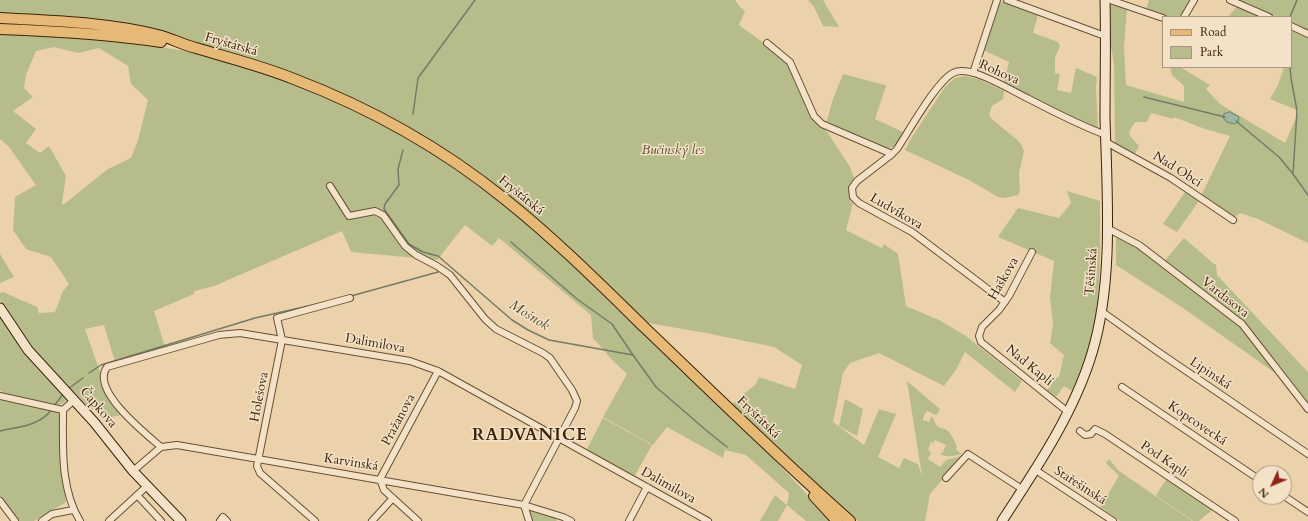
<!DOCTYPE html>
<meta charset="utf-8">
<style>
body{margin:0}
#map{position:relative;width:1308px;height:521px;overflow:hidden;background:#ecd2ab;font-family:Cardo,serif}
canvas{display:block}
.legend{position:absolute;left:1162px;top:16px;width:130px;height:52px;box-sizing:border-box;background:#f3e2c8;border:1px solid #aa967c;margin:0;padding:5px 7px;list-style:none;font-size:12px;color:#3c230b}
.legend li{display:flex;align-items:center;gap:8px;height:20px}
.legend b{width:20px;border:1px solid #aa967c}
.north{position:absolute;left:1252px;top:465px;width:40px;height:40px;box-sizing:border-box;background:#f3e2c8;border:1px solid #aa967c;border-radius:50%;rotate:226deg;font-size:11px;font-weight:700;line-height:16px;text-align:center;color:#3c230b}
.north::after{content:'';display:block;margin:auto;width:14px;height:18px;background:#8f2418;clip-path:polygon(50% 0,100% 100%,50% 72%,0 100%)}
</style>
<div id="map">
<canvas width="1308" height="521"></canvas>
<ul class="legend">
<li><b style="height:5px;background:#e6b976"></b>Road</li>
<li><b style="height:11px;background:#b6bd8b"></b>Park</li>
</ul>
<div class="north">N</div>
</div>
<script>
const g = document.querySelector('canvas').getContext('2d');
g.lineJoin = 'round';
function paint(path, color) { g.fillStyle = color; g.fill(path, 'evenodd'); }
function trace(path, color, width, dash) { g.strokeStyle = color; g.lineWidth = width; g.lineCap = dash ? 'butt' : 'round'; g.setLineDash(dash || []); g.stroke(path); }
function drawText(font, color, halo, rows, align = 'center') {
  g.font = font + ' Cardo,serif'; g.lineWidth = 3; g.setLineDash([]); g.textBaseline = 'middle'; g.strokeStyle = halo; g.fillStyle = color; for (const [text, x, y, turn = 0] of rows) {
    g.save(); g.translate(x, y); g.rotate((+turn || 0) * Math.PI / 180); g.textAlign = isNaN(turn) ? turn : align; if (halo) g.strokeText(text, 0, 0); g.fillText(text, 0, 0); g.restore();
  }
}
paint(new Path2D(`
 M0,0H735L740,7L745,11L739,25L786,59L796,77L807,108L812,117L828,133L850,167L855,181L851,187L850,201L853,203L846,230L882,248L884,244L898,254L906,306L939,320L966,336L1022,381L1015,392L965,352L956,370L944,386L879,353L850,363L843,373L833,422L864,445L879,409L896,414L878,457L899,468L904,458L918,464L922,476L907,381L940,409L939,412L936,415L927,411L923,417V420L929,422L931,417H933C938,433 941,424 949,432C952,435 955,442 957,447L956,450L962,454C954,456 947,458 940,454L943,452L946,445L935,440L933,443L931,442L928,450L931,452L928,459L940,467L946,460L961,456L962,457L930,494L925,521H858L778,449L732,404L756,384L759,377L795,389L802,365L774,347L706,333L648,323L559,237L487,179L428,139L402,124L344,94L295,73L247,57L194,42L159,30L102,20L59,16L0,13Z
 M808,0H823L839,27L823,26L814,7Z
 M1149,0H1191C1188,4 1186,10 1182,14C1174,22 1156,13 1146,9Z
 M1238,0H1308V30L1291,23V17H1277Z
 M999,2H1004L1038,15L1033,33L1058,42L1060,46L1055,58V73L1060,74L1057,90L1071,93L1076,68L1097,77L1096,88L1098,130L1004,83L1009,62L983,50Z
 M1111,3L1127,8L1124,48L1126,85L1184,102V86L1172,75L1170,67H1180L1210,85L1206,89L1220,104L1285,143L1299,111L1270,99L1278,85L1284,67H1291V28L1308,36V243L1258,219L1240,213L1235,217L1201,196L1230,136L1205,129L1174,117L1173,119L1151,113L1147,122H1135L1129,132L1130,136L1139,146L1135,154L1115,145L1114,63L1111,47Z
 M1238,5L1265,17H1228Z
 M0,34C47,36 93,39 140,45C158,47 177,49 195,53C306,82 413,132 503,204C555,246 603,293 651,340C691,378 731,416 770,455C791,477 811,499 832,521H806L787,505L778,521H760L775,495L787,505L789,493L746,455L725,450L723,458L667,427L653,445L603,417L627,374L614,362L593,338L591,315L499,238L492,246L465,225L437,260L351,252L342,231L214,286L194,291V294L154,311L165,347L115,362L104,325L85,329L100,372V382L109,400L121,415L111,417L90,408L51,369L20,332L0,300V293L3,292L37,307L39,313L55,312L63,291L69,284L51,257L26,249L13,230L15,197L36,185L9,147L0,139ZM54,47L78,53L99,48L128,66L131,84L148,100L138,140L131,158L108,169L63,205L62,203L66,176L49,146L40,153L26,143L36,129L13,111L33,97L24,88L26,75L36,51Z
 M843,74L885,85L886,86L875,119L905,133C900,141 896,147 887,149L826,124L833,99Z
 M965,76L978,79L1004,91L1003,99L992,106L989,115L992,119L1016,139L1021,144L1024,151L1019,173L1020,191L1018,195L1005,198L998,197L969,180L905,150L912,137L945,87L955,78Z
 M1067,191L1100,201C1100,245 1102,290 1092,333C1088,353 1080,372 1072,391L1064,386L1056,397L1047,390L1056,378L1059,377L1064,355L1050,343L1053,325L1050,297L1054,261L998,237L1018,208L1059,218L1071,203Z
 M1185,192L1199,201L1177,232L1163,224Z
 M1116,236L1154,258L1162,264L1184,238L1214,264H1216L1217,275L1308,372V407L1285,380L1183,308L1116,265Z
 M0,254L14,277L0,283Z
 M0,313L67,395L66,401L60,405L5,394L0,390Z
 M0,399L59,412L60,460L66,502L34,521H20L15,518L0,497Z
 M845,399L863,409L857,436L839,426Z
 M603,418L652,445L634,477L586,451Z
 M1109,459L1119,471L1192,521H1120L1100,507L1119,476L1106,463Z
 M1166,480H1168L1208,506L1211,509V511L1199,521H1193L1158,497L1156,495Z
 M528,509L555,517L557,521H532Z`), '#b6bd8b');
const water = new Path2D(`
 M1230,112L1239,117L1238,122L1235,124L1227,122L1223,118L1224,114Z`);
paint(water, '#9ab8a4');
trace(water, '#747c67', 1);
trace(new Path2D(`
 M1290,17L1297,0
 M1290,67L1291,78L1297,111L1293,174L1308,195
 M1144,97L1225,117
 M413,114L418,78L475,0
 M1236,121L1279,157L1293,174
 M403,150L398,169L399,185L385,204L384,209L409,244L423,252L438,256L512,320L528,330L549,340L633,355L656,387L707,431L727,447
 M511,242L577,299L612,324L633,355
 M351,296L438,272
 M89,373L101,365L255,318L326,302
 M68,389L83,378
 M54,406L64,393
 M0,431C18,427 40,426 52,409`), '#747c67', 1.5);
const street = new Path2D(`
 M1007,0L1105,36
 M1110,0L1163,18
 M1230,0L1269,17
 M1184,17L1194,0
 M1291,26L1308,34
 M767,43L790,62L814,116L822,124L892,154
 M973,73L997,0
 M1106,142L1171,178L1233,220
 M330,186L349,216L375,211L383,215L405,246L416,255L437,266L450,275L485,319L496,329L543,353L550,358L572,390L577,401L575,408L524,505L529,521
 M1107,228L1139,245L1242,324L1308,409
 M1032,252L1009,296L999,310L982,327L979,336L981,342L1068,412
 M1005,302L912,232L859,203L853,197L852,188L857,181L892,154L897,149C909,131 936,82 953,73C959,70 967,71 974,73C993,79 1011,90 1029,99C1054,112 1079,125 1106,135
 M1101,311L1157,351L1308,454
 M1122,387L1260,480
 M0,396L63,410
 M74,400L63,410C63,447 60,488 80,521
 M1080,431L1085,435L1091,434L1095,429L1105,434L1235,521
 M161,447C145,433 90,390 107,367L219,335L240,333L410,361L438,371L708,521
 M1034,469L1113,521
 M133,471L161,447L177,445L524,505L563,517L571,521
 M946,478L968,454L1022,489
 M380,479L438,371
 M380,479L384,490L418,521
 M137,495L161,521
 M1284,496L1308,512
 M0,501L15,521
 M42,521L52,514L73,510
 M109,521L147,486
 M220,521L223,517L227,521
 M315,521L260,473L257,466L282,340L277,318L350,298
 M372,521L393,498
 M629,521L647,487`);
const secondary = new Path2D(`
 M0,308L28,350L94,422L133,471L181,521
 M1002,521C1036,469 1074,413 1092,353C1114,281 1107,193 1105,118C1105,79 1106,39 1105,0`);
const primary = new Path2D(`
 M0,18C52,21 107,22 158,35C171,38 183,45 196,48C229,58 262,66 294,79C370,108 443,149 506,200C556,240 600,284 645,328C713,393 780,459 850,521
 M0,29C54,31 108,34 161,42
 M814,496L837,521`);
trace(street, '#684f33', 8);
trace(secondary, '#3c230b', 11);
trace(primary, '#3c230b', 12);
trace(street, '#f3e2c8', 6);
trace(secondary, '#f3e2c8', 9);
trace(primary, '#e6b976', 10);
drawText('13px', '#3c230b', '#f3e2c8', [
 ["Fryštátská",231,45,16],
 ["Rohova",999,73,24],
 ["Nad Obcí",1177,170,32],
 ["Fryštátská",521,196,39],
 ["Ludvíkova",896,212,30],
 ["Těšínská",1092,272,-86],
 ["Haškova",1004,279,-60],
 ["Vardasova",1225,298,38],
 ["Dalimilova",375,344,10],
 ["Nad Kaplí",1029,366,39],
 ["Lipinská",1210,374,34],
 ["Holešova",260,397,-79],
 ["Čapkova",98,408,49],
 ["Fryštátská",758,418,44],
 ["Pražanova",399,420,-62],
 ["Kopcovecká",1197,424,34],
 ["Pod Kaplí",1164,460,34],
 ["Karvinská",351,463,9],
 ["Dalimilova",668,486,29],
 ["Stařešinská",1080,486,33]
]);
drawText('italic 13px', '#5a4a2b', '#f3e2c8', [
 ["Bučinský les",673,151]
]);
drawText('italic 14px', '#544831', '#f3e2c8', [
 ["Mošnok",529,316,32]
]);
g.letterSpacing = '1px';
drawText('bold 17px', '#3c230b', '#f3e2c8', [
 ["RADVANICE",530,436]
]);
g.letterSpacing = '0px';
</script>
